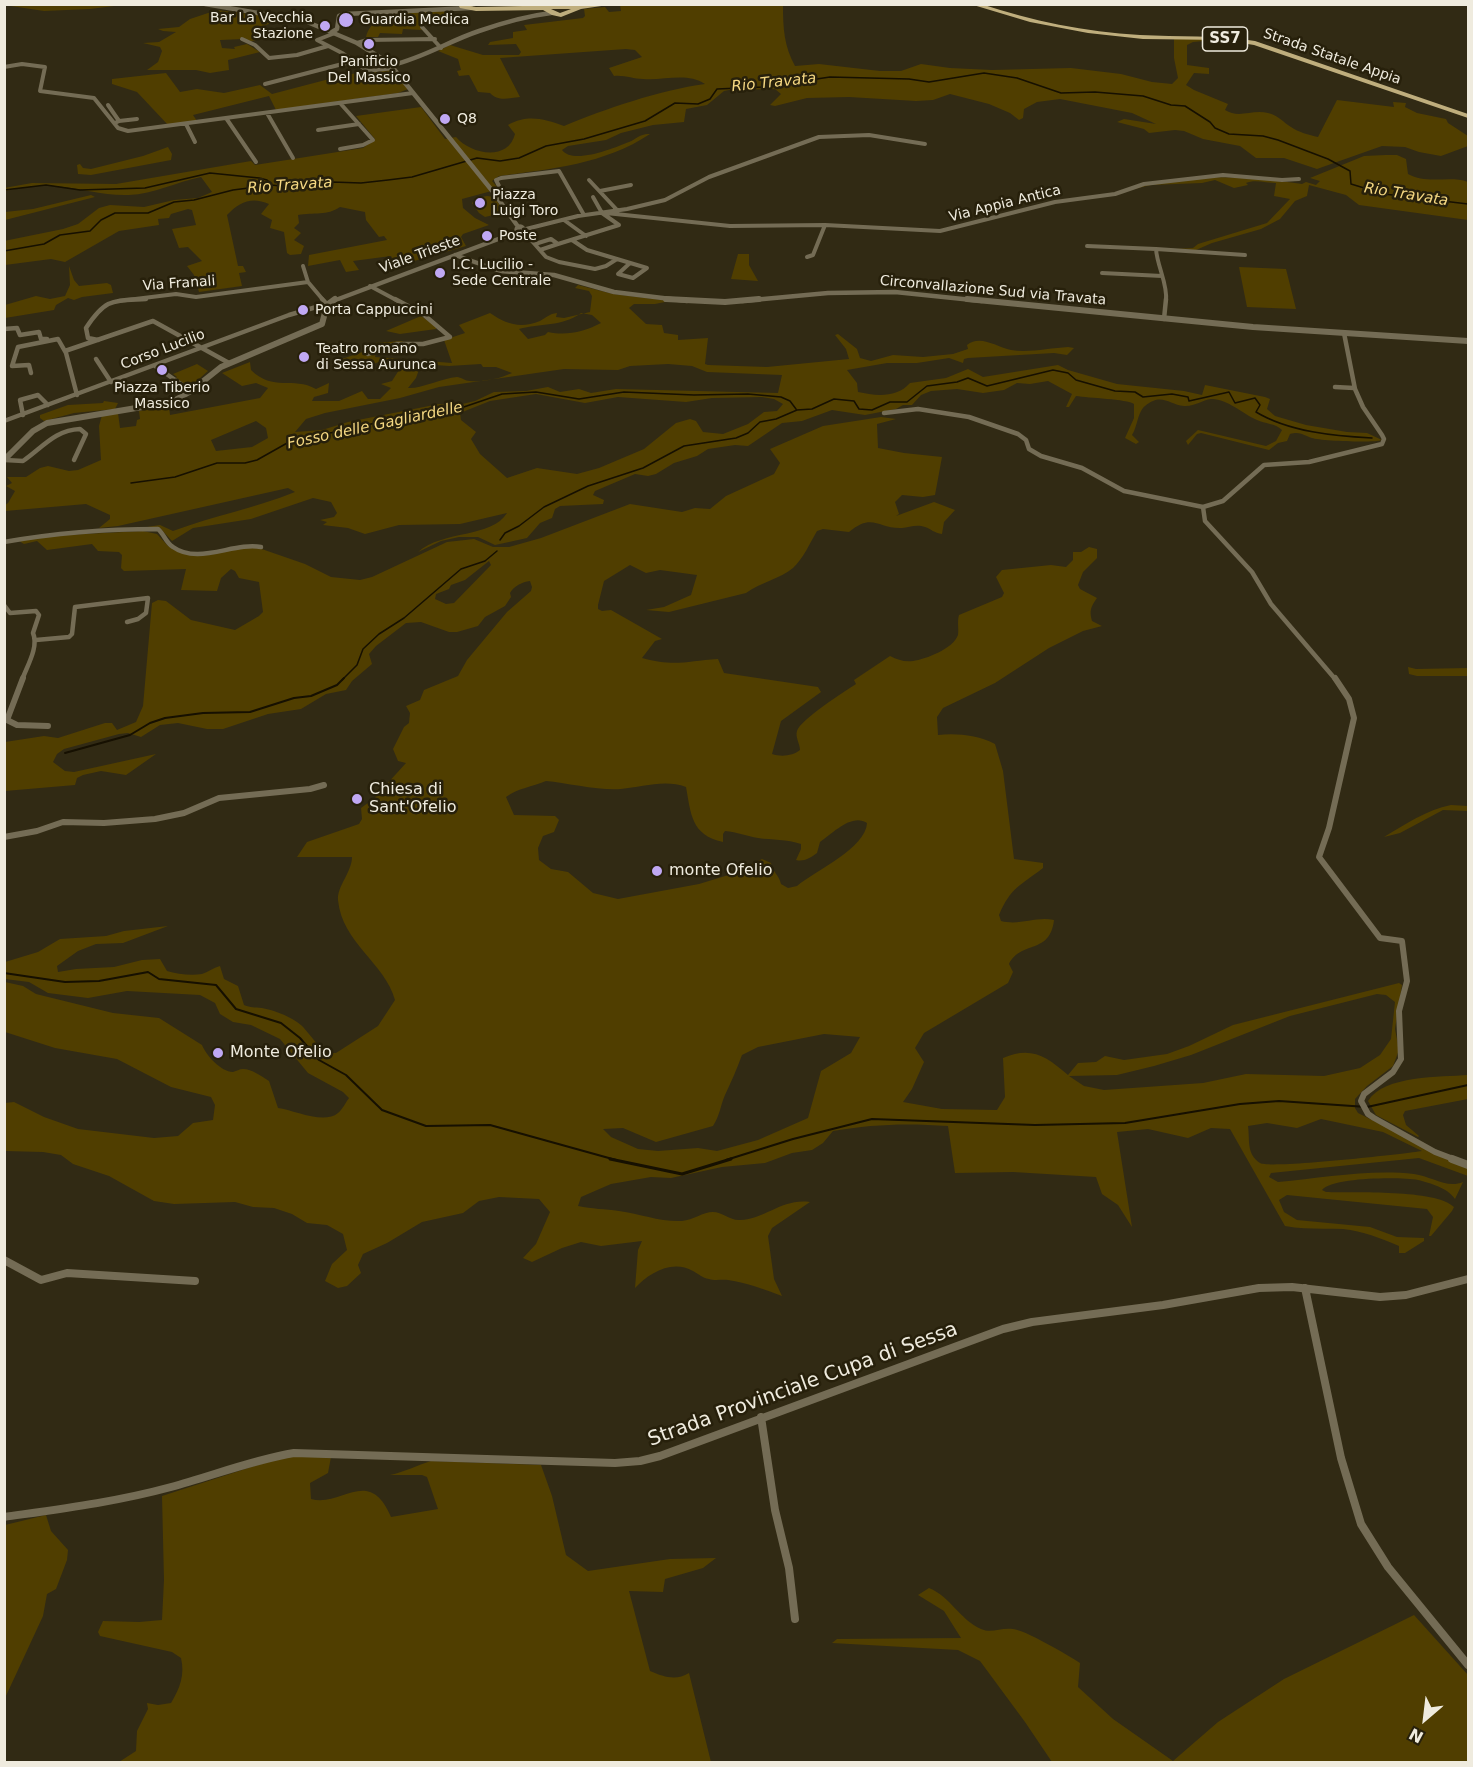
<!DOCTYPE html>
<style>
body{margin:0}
#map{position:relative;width:1473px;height:1767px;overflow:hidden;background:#312a14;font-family:"DejaVu Sans",sans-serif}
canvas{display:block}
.frame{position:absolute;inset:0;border:6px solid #efebde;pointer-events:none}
.north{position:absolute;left:1395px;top:1689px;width:60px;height:60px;-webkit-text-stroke:4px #27200b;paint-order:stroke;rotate:208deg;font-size:16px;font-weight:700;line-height:24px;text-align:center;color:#efebde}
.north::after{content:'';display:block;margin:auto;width:21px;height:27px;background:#efebde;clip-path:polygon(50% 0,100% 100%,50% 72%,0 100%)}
</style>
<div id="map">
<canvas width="1473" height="1767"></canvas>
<div class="frame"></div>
<div class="north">N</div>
</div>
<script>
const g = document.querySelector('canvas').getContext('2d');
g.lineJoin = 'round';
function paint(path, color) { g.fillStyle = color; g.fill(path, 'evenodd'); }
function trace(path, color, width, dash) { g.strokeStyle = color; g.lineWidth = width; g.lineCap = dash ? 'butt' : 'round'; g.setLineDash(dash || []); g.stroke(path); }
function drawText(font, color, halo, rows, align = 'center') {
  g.font = font + ' "DejaVu Sans",sans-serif'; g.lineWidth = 5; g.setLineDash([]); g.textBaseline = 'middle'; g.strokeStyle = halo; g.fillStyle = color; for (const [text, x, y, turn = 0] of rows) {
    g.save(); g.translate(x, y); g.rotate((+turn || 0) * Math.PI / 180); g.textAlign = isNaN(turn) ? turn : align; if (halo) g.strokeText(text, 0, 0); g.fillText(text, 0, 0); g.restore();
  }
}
paint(new Path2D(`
 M628,4L783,5C783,28 784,46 795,66L819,64L880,71H901L921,64L950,68L992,70L1071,68L1121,74L1152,82L1172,84L1178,78L1174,58V39H1212L1214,40L1193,42L1187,45V65L1209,68V74L1194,73L1186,85L1194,90L1228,104L1225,110C1239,119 1252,109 1268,113C1278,115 1284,123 1291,127C1298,132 1309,135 1318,137L1337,100L1394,107L1393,102L1406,103L1405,107L1417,113L1446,119L1448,123L1468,136V146L1441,156L1419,152L1405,147L1382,146L1317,169L1284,158H1256L1240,146L1203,139L1184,131L1175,130L1149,133L1144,129L1117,122L1124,119L1156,124L1132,113L1060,99L1037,102L1024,109L1023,118L1019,120L1010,113L989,104L950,94L933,100L916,101L849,97L807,98L775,106L770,105L781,94L775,89L729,90L724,91L707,105L686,109L684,122L653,125L621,133L606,140L568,146L562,150C573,165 614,148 629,142C636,139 641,133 650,134C605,164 551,169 499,176L492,181L499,189L462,199L463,208L475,218L489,225L463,234L461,237L466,246L397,266L391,256L353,261L359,270L346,272L340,260L308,266L309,255L387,240L384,236L379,237L366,220L365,212L340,207C327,216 314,212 298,215L299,223L294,228L301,233L294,240L304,246L301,254L290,255L287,253L284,232L270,228L272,220L261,214L269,204C252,196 239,202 227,215L238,266H243L246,272L239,273L242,286L199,292L194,275L187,266L202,261L188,247L179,248L172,229L196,225L192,210L188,209L171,214L169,218L158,219L159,225L119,231L65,262L51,259L5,265L4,241L63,229L78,224L99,208L110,205L144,207L174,200L198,198L212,192L201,177C176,182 154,194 129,195C104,196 80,188 55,186C38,185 21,188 5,191L4,188L32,183L116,184L251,161L255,165L363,148L375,139L356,116L421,107L445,139L456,137C470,154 508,162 515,134L508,125C528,114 544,119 564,126C605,109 660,90 705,84C687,72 663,81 643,79C633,79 625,75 614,76L609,68L642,57L635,50L626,49L500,58L520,97C509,98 498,102 490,93L478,92L469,75L459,76L457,71L461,70L458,59L438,51L450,45L483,55H519L521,52L516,44L488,45L490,42L513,38V32L527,30L524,25L583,18L585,16L584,9L605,7L609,12L621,11L620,5Z
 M37,5H122L90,9L44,11L4,5Z
 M217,10L266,16L262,22L271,23L256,29L258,31L255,35L260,39L248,42L243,39L220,40L222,48L235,49L234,47L247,44L260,52L228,60L229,70L210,73L196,70H147L158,62L162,51L160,47L143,43L159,42L176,32L163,31L158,29L179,27L190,19Z
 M445,10L447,13C439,23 430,21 420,26L422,30L403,29L402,34L380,33L378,37H366C374,6 420,12 445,10Z
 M391,70L408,89L398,93L276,110L269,96L193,115L197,121L168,125L137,92L112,84V79L166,73L180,92L197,89L224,93L260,85L272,94L333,78L366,71Z
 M168,147L172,154L171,160L91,175L78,174L77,165L80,164L83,168L91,169L143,156Z
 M1386,155H1397L1406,159L1408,174C1427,185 1450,175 1468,182V220L1359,205L1346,195L1309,185L1307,196L1295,201L1280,219L1261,229L1212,243L1196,250L1175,249L1193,248L1198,244L1267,223L1290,199L1274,196L1276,183C1267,183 1254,179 1246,183L1248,185L1234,188L1215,180L1202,183L1151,185L1126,191C1182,172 1243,176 1302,184L1306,182L1316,185L1320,181L1310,178L1364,156Z
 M91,195L95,197L5,220V212L33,209Z
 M487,196L494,197L504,211L502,213L485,217L479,213L472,203L477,198Z
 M738,254H749V265L758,281L731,279Z
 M69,266L74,280L79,286L107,283L111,285L113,293L82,297L74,300L68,298L56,305L54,310L5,318V305L36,296L50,299L65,296L70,285Z
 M1239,267L1286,269L1296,309L1247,307Z
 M578,285L613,294L670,301L655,304H634L629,308L646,324L662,325L664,333L678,335V340L708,338L705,364L708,365L767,367L849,359L846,349L835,335L838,334L857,349L860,358L871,361L893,355L923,357L953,354L968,349L967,345C980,334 997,347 1011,350C1028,353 1050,348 1068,347L1074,348L1067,355L1054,353L968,358L964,359L963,363L949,358L917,363H887L847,370L857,383L858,392C876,396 897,398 910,383L946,378L968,369L983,377L1058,365L1068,370L1117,384L1184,391L1202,395L1205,385L1265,397L1270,399L1267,409L1275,416L1306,425L1347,432L1367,433L1382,440C1375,443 1320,441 1312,438C1303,435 1300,431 1290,434L1287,441L1278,443L1269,450L1201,433L1197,434L1188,445L1186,441L1198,430L1266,446L1276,441L1282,430C1275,423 1265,424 1257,420C1243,414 1226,398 1211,399C1202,400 1194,407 1184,406C1169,405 1162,392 1145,406C1138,411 1137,428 1132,435L1139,442L1136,444L1125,438L1134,418V404C1127,399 1088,398 1076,396L1069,407H1066L1072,394L1048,381L1030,384L1017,383L1004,390L983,393L957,389L931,391L921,395L912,405H903L896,409L865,415L832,410L802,421L782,423L748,446L735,445L708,449L697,456L674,463L656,474L648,476L635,474L595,491L593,495L604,500L603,504L560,506L555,509L552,518L540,523L527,538L509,542L495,545L478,537H459L441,541L418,552C443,530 492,538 507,513L460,524L399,525L365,534L348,528L323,525L327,522L320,520L334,517L337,513L331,502L313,498L251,519L193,528L172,541L160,528L147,527L160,525L173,531C213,516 255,508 295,492L288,488L118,526L99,528L110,519V515L86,504L5,511V505L8,503L15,491L6,486L12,483L7,477H26L40,468L48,466L69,471L78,470L101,460L99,426L102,415L118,413L120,428L136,426L137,420L140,419L139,411L169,407L170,415L260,398L268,388L256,383L242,386L222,373L250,362L251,370C273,392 293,376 316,389L329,383L328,393L314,397L312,401H339L362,391L368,399H380L391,388L381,384L392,381L399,370L417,367L419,363L381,361L356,371L342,365L339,360L383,345L375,343L401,341L413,345L409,351L383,349L376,352L375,357L452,363L444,340L465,333L459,325L490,313C506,324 520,329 540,321C547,317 549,314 557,313L556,317L564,318L590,312L592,296L589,291L575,288ZM581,313L592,315L601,323C584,332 566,336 548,332L545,335L528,339L519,329C540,323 562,327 581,313ZM421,364L449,366L481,364L483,367H496L512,373C499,379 483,382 470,381C465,381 461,377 457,377C442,378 421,389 408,388L416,378ZM668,364L692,366L707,372L782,375L778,393L616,389L591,393L579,389L560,392L548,387L526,391L494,392L475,401L454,406L439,404L348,422L322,430L295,432L306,419L325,413L400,398L439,387L564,369L618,370L630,366ZM536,394L585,403L618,397L686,402L712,398L762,397L774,399L783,404L777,411L764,412L748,424L723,434L703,432L696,421L690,419L676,423L644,449L599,468L577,474L537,468L507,478L480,454L471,439L476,432L461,420L460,413L490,401ZM256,421L266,428L268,438L252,447L216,451L211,440Z
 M421,316L436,326V329L400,334L386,331Z
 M197,364L208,371L190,387L175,378L177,377L173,374Z
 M104,401L118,403L115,409L74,413L44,421L40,418V415L68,405L103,403Z
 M881,417L896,419L877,424L878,448L904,453L942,457L935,495L923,497L902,495L895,502L899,514L896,516L934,502L955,510L944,522L942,534C934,533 931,529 925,527C917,524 909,527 902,528C878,529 873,512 849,532L823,529L817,531C810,543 803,559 793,568C780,579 761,582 746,593L669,612L646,610L664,607L691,595L697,575L660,570L646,573L630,565L604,581L598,605V609L602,611L611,610L662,639L655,641L642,658C674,667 687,661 718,659L724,673L818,687L821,692L781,721L772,754C781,757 793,756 800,750C800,744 795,737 797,731C801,719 844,692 856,684L854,680L890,656C898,660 904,662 913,661C926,659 953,649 958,635C959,629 957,622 959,615L1002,597L1004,593L996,577L1002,570L1051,565L1066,567L1073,560V552H1081L1089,547L1097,549V558L1083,572L1078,585L1080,589L1097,598C1091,607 1089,610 1092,621L1102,626L1083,631L1049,648L995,683L943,708L937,717L938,735C956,733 978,735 995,744L1003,771L1014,859L1043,863V868C1020,886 1011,887 999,915L1001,921C1020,926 1036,916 1054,920C1050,955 1021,940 1009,964L1013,972L1008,983L924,1033L915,1048L924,1062L912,1089L903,1102L942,1109L997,1110L1005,1097L1003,1058C1031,1046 1046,1056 1068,1075L1078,1063L1096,1062L1105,1056L1124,1060L1167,1054L1189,1046L1233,1025L1399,983L1402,985L1395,1029L1399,1050L1393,1066L1367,1086L1355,1099V1108L1358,1113L1468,1168V1176L1419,1158L1271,1173L1269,1177L1278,1182C1322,1178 1370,1169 1414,1174C1431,1176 1447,1189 1463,1182L1455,1199C1448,1188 1430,1183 1418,1180C1400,1177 1334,1177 1322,1190L1326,1192C1354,1193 1436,1189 1454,1207L1452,1211L1431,1236H1429L1433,1217L1427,1209L1287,1195L1279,1200L1284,1212L1297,1220L1370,1227L1397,1237L1424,1238V1241L1405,1253H1399V1246C1380,1238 1363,1231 1343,1229C1323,1228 1304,1230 1285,1226L1230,1129L1211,1128L1188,1138L1148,1129L1117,1132L1132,1227L1118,1205L1102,1194L1096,1177L1013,1172L955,1173L948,1126C908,1123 872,1124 833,1131L823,1143L812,1150L792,1153L765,1163L722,1167L671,1178L651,1177L611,1184L581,1197L578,1206C592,1209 605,1209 619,1211C641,1214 660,1222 682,1221C693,1220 703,1212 713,1212C722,1212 731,1221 740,1220C766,1219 782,1198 810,1202L772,1228L768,1236L774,1279L782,1296C764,1289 747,1283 728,1280C722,1279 715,1281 709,1279C702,1278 699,1274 693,1271C672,1259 649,1273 635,1288L638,1250L642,1241L601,1246L581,1242L562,1248L532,1262L523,1258L536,1244L550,1212L539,1199L499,1197L479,1201L463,1213L422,1222L387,1243L363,1254L358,1265L361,1273L347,1286L338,1288L325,1281L332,1264L347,1250L343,1234L327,1225L307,1223L292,1214L274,1208L253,1207L235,1202L174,1204L154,1201L109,1176L73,1164L61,1155L43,1152L5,1151V1103L14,1102L44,1117L78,1129L154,1138L178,1136L193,1123L213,1120L215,1105L211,1097L171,1087L117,1059L55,1048L5,1032V982L23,986L36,994L113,1013L159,1018L202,1045C206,1055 221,1072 233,1072C237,1071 239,1069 243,1069C252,1069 261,1076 269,1081L278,1108C294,1110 324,1125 338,1113C342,1110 346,1102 349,1098L343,1092L308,1073L280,1039L251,1025L233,1022L220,1014L215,1003L200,995L127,991L88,998L48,993L29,982L5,979V962L38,952L60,939L106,936L124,931L168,926L123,943L96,944L78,951L57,966L58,972L76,969L114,967L142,960L160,959L167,971C177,974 191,976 202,974C208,972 213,968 220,966L224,979L238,986L244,1005C251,1008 254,1007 262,1008C273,1010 287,1015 297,1022C310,1030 318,1054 336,1053L378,1026L395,1000C385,963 342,943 338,900C337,886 352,872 352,857H297L307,842L359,824L362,819L361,808L376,797L371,793L386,785L406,763L398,761L393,749L404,727L409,723L410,713L406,706L420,700L424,690L458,676L467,660L507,612L531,591L532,587L530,581C522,582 514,586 510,593L511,597L505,606L485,617L478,626L457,632H449L421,622L406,623L376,646L369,654L372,664L352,681L346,690L326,694L301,709L268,714L223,729H207L178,723L160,725L141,737L128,733L119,734L64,749L57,754L53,762L65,771L74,772L156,754L126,775L101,771L83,775L77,778L75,785L5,791V742L44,736L58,738L105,723H112L117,730L136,722L143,706L152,603L158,600L166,601L191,620L235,630L259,616L263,612L259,582L239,578L235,571L231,569L221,578L217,591L181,590L186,569L124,571L121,568L122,555L119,552L98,551L92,544L47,550L37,541L24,544L19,541L46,536L143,531L157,534L168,546L193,554L253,546L305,564L331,577L360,580L372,577L447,542L474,539L493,547H509L541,538L630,504L682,512L695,508L710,509L726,496L774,474L780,463L770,449L823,426ZM489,561L491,565L454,603L446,604L435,599L436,594L449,589L451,585L465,580ZM546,781C567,783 601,791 621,789C642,787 665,779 686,787C691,814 691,835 723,842V834L725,831C737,832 747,836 758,838C772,840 787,839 801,844V849L796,860C804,862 810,858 817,853L820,842C833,833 852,813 867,823C866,848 815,871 797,886L788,888L781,884C779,875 772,871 771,863L762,859L735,873L699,884L618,899L593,893L568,872L551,869L539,860L538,848L543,836L554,832L559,820L555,816L514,815L506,797C518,788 532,787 546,781ZM1377,994L1386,995L1395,1002L1391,1039L1380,1055L1360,1068L1324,1076L1246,1074L1203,1083L1104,1090L1084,1086L1069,1076L1117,1075L1154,1066L1191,1055L1290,1016ZM824,1034L860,1037L851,1053L821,1071L808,1118L758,1140L717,1151L698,1148L658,1151L638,1149L611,1137L603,1129L623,1128L656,1142L713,1126C720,1115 720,1107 725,1095C731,1082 737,1069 742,1055L758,1047ZM1321,1119L1383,1132L1422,1151C1403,1154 1269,1169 1260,1163C1246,1154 1250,1139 1248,1126L1267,1123L1297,1128Z
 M1408,667L1416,669L1468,668V676H1417L1409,674Z
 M1451,805L1468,806V811L1443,810L1400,833L1384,837C1406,824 1426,810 1451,805Z
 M1468,1075V1099L1405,1111L1403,1115L1406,1125L1419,1136L1418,1137L1376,1115L1368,1101C1384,1075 1441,1077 1468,1075Z
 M297,1456L331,1457L328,1473L310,1483L311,1499C341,1508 369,1465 391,1517L438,1509L427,1477L422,1475H390C405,1472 417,1465 431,1461L541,1465L552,1496L566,1555L588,1571L670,1559L716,1558L703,1568L665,1579L663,1592L629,1591L650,1671C664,1677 676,1681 689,1673L711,1762H119L136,1751L137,1731L148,1709L147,1703L158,1705L171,1703C180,1688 185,1675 181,1658L172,1652L100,1636L98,1632L103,1621L139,1622L162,1620L164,1580L162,1496L276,1459Z
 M46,1515L51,1531L68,1550L67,1560L56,1589L47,1594L43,1616L5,1698V1525Z
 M929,1588C951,1597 959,1619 981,1629C992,1634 1001,1627 1013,1629C1025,1630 1068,1655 1080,1663L1078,1687L1113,1719L1173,1761L1218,1722L1284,1679L1414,1615L1468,1675V1762H1052L1025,1722L980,1661L958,1650L832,1643L837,1639L961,1638L944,1611L918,1595Z`), '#503e00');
trace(new Path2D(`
 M4,190L46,185L80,190L145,188L210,173L259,178L267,180L272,185
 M4,251L44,244L60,235L90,231L101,220L115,213H148L174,202L194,200L233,190L272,185L296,188L322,186L332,182L361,183L388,180L412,177L477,158L500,161L519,158L546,146L584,139L645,121L675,103L698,104L710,99L717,89L763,87L830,77L909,79L929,82L984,73L1017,78L1061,93L1095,92L1143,96L1171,105L1185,106L1210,122L1215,128L1229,134L1263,136L1278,140L1328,159L1350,171L1351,184L1384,194L1468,204
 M131,483L175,477L217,463H245L257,460L289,442L435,410L449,412L502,394L536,392L579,399L624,392L694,395L748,394L781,397L790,401L796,409
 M500,540L505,533L519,526L544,507L588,486L643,468L684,446L736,438L748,433L760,422L776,419L797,410L812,409L834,399L854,401L859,409L872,410L890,402H907L927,386L957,382L968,378L987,386L1053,370L1068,373L1076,380L1115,391L1135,392L1143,397L1172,394L1188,397L1189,401L1229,392L1235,403L1255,398L1260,405L1256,412C1289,432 1335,436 1372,438
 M342,680L357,665L363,649L379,634L404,618L461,569L485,561L497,551`), '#161001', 1.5);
trace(new Path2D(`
 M65,753L130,735L150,723L165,718L203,713L250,712L294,698L311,696L337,685L344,678
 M4,973L65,982L99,981L148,972L159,979L216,985L236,1009L281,1023L300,1038L319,1060L346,1075L382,1110L426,1126L490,1125L616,1160
 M726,1160L793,1139L872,1119L1035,1125L1125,1123L1240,1104L1279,1101L1367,1107L1468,1085`), '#161001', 2);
trace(new Path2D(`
 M610,1159L682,1174L731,1159`), '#161001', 3);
trace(new Path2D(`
 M422,27L441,48
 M335,33L317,40L342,53L368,71L394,68
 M242,39L255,45L269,58L297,55L328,46
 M357,43L367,40L435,39
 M4,67L22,64L45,67L40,91L94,98L118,128L128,131L413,93
 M265,84L354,61
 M340,103L373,140L363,145L340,149
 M108,105L119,121L115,123
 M267,113L293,158
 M226,118L256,162
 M119,121L137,119
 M186,124L195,142
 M318,130L359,124
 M589,180L618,211
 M499,186L496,180L501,178L559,171L584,215
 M600,191L631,185
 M606,213L730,226L825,225L940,231L1055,202L1115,194L1144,184L1223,175L1282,180L1299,179
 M564,220L586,236
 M526,229L578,216L627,209L665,200L709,177L819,137L869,135L925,144
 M524,232L546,257L559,262L595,269L606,266L617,259
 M572,240L587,250L647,268L633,278L618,274L630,263
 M535,244L551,239L558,244L540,250
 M558,244L619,225L602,213L593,197
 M1087,246L1156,249
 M807,257L813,255L825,225
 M303,266L308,282L324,301
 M1102,273L1162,276
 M370,286L398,301
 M119,301L176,294L196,297L308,282
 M1166,301C1168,284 1157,266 1156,249L1245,255`), '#746c55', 4);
trace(new Path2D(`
 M322,299L325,302
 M1164,319L1166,299
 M4,329L17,328L20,335L39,332L41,339H47
 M98,340L88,338L86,328C106,298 112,301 146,299
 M65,351L153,321L229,363
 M368,354L396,344H423L450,337L423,314L395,299
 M96,359L111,382
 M155,366L191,391
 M31,373L29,365L12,366L18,347L58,339L66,353L77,395
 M1335,387L1354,388
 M884,413L918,409L969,417L1018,434L1026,440L1029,449L1041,456L1082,468L1124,491L1203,507L1223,501L1264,465L1309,462L1382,444L1384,439L1382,435L1363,407L1355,389L1344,333
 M23,415L20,400L38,395L48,405
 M4,421L289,315L330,303
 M5,460L23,461C42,448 55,430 80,429L86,434L74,460
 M1203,507L1205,521L1252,572L1271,604L1336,680
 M4,542C55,533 106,529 158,529C164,534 166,543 173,547C198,565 234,542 261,547
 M4,605L10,613L36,611L39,615L33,633C39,647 27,666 22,680
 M36,640L69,637L72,634L75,607L148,598L146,613L138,619L127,622`), '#746c55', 4.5);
trace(new Path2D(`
 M23,678L7,720L17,725L48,726
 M1335,678L1349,699L1354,718L1329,828L1319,857L1380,938L1402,941L1407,981L1399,1011L1401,1059L1393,1072L1364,1094L1361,1101L1368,1114L1374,1118L1435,1152L1456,1160
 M4,837L37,831L63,822L104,823L155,819L184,813L219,798L310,789L324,785`), '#746c55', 6);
trace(new Path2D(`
 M1452,1159L1468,1165
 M4,1260L41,1280L67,1273L195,1281
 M1305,1288L1341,1458L1361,1524L1388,1567L1468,1665
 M761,1417L775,1510L789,1568L795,1619
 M4,1517C60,1509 116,1502 171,1487C212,1476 252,1460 294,1453L615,1463L640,1461L660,1456L1003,1329L1032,1322L1163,1305L1259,1288L1292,1287L1380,1297L1406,1295L1468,1279`), '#746c55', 8);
trace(new Path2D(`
 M205,4L305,21L357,43L389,63L494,193L519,228
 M332,32L337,29L339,16L345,14L471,8
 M392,65C423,58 449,41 479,31C502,23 527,16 551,13
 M516.5 230a3.5 3.5 0 1 1 7 0a3.5 3.5 0 1 1-7 0Z
 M455,255L500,271L554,275L614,292L687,301
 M333,301L517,232
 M742,301L828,293L895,292L982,301`), '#746c55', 4.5);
trace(new Path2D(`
 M666,299L725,302L759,299
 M967,299L1253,327L1468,341
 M4,460L33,431L47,423L172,402L191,391L221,367L322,324L327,305L335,299`), '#746c55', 6);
paint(new Path2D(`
 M458,4L476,7L615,4L581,9L561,17L552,15L543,10L476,11L460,8ZM551,9H571L560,13Z
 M970,4H981C1032,21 1085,32 1140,35C1178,37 1217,35 1255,41L1468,114V118L1254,45L1223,40L1143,39L1088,33L1030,22Z`), '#bfae7d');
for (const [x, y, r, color] of [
 [346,20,8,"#c0a8f3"],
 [325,26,6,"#c0a8f3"],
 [369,44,6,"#c0a8f3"],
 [445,119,6,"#c0a8f3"],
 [480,203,6,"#c0a8f3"],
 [487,236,6,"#c0a8f3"],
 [440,273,6,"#c0a8f3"],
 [303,310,6,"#c0a8f3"],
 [304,357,6,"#c0a8f3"],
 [162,370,6,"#c0a8f3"],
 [357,799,6,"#c0a8f3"],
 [657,871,6,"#c0a8f3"],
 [218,1053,6,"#c0a8f3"]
]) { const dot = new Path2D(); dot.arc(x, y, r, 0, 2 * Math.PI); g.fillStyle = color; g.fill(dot); trace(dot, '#27200b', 2); }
drawText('14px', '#efebde', '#27200b', [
 ["Bar La Vecchia",313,18,"right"],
 ["Stazione",313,34,"right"],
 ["Guardia Medica",360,20],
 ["Panificio",369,62,"center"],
 ["Del Massico",369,78,"center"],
 ["Q8",457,119],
 ["Piazza",492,195],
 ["Luigi Toro",492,211],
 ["Poste",499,236],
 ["I.C. Lucilio -",452,265],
 ["Sede Centrale",452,281],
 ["Porta Cappuccini",315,310],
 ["Teatro romano",316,349],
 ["di Sessa Aurunca",316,365],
 ["Piazza Tiberio",162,388,"center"],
 ["Massico",162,404,"center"]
], 'left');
drawText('14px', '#efebde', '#27200b', [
 ["Strada Statale Appia",1332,57,19],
 ["Via Appia Antica",1005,204,-14],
 ["Viale Trieste",420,255,-20],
 ["Via Franali",179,284,-4],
 ["Circonvallazione Sud via Travata",993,291,5],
 ["Corso Lucilio",163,350,-21]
]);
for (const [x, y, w] of [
 [1225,39,45]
]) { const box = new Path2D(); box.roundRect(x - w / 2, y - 12, w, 24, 4.5); g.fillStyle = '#27200b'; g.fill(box); trace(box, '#efebde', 1.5); }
drawText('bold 15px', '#efebde', null, [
 ["SS7",1225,39]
]);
drawText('italic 15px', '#f5d882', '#27200b', [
 ["Rio Travata",774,83,-6],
 ["Rio Travata",290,186,-4],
 ["Rio Travata",1406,195,9],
 ["Fosso delle Gagliardelle",375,426,-12]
]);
drawText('16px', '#efebde', '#27200b', [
 ["Chiesa di",369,790],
 ["Sant'Ofelio",369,808],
 ["monte Ofelio",669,871],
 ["Monte Ofelio",230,1053]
], 'left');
drawText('20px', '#efebde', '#27200b', [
 ["Strada Provinciale Cupa di Sessa",803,1385,-20]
]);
</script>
